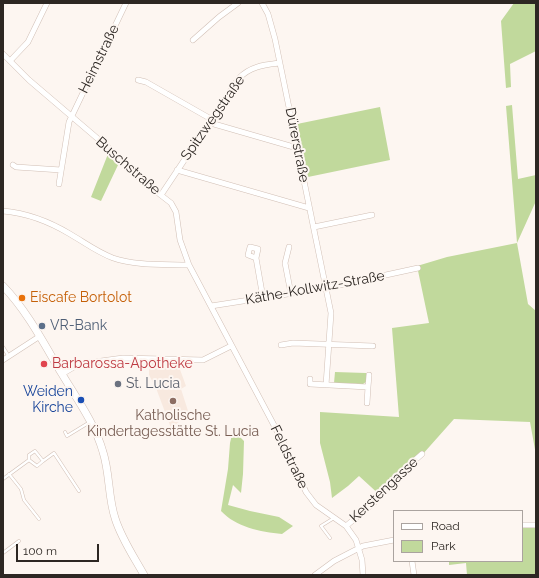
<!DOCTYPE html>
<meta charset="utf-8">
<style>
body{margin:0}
#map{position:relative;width:539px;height:578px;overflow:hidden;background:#fdf6f1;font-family:Raleway,sans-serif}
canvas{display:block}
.frame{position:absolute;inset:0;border:4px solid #2d2723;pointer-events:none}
.legend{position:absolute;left:393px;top:510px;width:130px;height:52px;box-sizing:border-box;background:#fdf6f1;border:1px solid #aaa39f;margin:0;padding:5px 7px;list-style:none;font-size:12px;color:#2d2723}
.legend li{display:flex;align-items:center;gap:8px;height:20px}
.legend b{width:20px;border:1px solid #aaa39f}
.scale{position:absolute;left:16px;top:544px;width:83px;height:18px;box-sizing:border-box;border:2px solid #2d2723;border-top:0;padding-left:5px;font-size:12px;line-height:14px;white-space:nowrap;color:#2d2723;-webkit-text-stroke:3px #fdf6f1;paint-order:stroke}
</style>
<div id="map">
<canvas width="539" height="578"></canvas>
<div class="frame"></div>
<ul class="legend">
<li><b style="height:5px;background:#fff"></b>Road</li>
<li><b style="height:11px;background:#c1d99c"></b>Park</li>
</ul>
<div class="scale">100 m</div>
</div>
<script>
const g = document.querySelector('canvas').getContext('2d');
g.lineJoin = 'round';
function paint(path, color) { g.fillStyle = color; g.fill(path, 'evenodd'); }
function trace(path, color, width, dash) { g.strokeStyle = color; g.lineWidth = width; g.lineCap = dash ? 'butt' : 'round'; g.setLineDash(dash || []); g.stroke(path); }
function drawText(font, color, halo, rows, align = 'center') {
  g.font = font + ' Raleway,sans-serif'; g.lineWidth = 4; g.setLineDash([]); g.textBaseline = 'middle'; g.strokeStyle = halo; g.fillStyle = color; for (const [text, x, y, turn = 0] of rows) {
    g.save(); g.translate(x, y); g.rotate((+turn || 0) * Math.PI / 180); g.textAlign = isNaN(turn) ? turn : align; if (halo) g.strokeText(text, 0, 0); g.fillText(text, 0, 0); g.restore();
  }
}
paint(new Path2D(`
 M149,362L178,364L186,386L181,389L189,414L171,428L156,388L149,375Z`), '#f8e9df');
paint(new Path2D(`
 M514,3H536V51L510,64L511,87L506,88L501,21Z
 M512,105L518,179L536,175V201L517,243L528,304L536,311V455L530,422L454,419L414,464L394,481L382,497L359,476L348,486L332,498L330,482L320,443V412L399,417L392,328L429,323L417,266L447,257L517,243L506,106Z
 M380,107L390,160L308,177L297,124Z
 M108,154L112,159L118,165L101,201L91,197Z
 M335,372L366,373V382L363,384L334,383Z
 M233,430L244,441L243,474L241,493L233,485L228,505L250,511L279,517L293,526L282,534C260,532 236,527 221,511L228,469L230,443Z
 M536,522V575H467L466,563L449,565V561H522V523Z`), '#c1d99c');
const service = new Path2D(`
 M3,347L8,355
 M65,432L67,436L90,422
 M29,460L37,466L43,461
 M9,474L21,489L24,500L39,519
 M3,479L29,460V455L35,451L43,461L54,453L79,491
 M330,538L321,526L334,518
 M3,553L19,541`);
const minor = new Path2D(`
 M262,3L268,14L275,39L331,313L326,385
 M193,40L219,17L238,3
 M3,54L29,80L111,150L140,179L171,203L176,212L180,240L189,265L285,446L306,492L316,505L346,526L356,540L362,560L363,575
 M10,61L28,42L47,3
 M138,80L146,82L211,119L214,124L297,148
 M13,165L16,167L61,170
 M177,170L309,208
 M59,184L69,122L126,3
 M161,195L239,78C251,66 264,65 280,63
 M3,211C26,213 50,222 70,234C84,242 97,252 113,258C136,266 164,264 189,265
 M314,227L372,215
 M289,247L285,263L291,294
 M256,258L248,255L250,247L258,249L256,258L263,298
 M211,306L326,288L418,268
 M281,345L293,343L373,346
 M3,360L40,336
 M62,374L79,364L123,358L203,360L231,346
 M310,379V384L368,387L367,403
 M368,387L369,375
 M522,525H536
 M346,526L375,502L390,482L422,454
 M412,561L414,575
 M315,575L334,561L363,546L394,540`);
const secondary = new Path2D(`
 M3,286C28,312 44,344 62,374C77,399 95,424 103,452C110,474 108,497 115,518C121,538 134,557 144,575`);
trace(service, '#d1bfb5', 3.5);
trace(minor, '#d1bfb5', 6);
trace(secondary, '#d1bfb5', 8);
trace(service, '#fff', 2.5);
trace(minor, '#fff', 5);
trace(secondary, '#fff', 7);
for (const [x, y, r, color] of [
 [22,298,4,"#e8710a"],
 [42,326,4,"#5c6f8a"],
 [44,364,4,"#e0444e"],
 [118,384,4,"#6b7280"],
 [81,400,4,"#1a4fb4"],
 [173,401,4,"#8d6e63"]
]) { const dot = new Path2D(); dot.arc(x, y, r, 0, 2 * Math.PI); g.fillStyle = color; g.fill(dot); trace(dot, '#fdf6f1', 1.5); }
drawText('14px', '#2d2723', '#fdf6f1', [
 ["Heimstraße",99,59,-64],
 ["Spitzwegstraße",213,118,-55],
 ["Dürerstraße",297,145,79],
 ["Buschstraße",128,166,41],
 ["Käthe-Kollwitz-Straße",315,288,-10],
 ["Feldstraße",289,457,64],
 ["Kerstengasse",384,490,-43]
]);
drawText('14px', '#c56008', '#fdf6f1', [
 ["Eiscafe Bortolot",30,298]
], 'left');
drawText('14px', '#4e5e75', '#fdf6f1', [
 ["VR-Bank",50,326]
], 'left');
drawText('14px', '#be3a42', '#fdf6f1', [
 ["Barbarossa-Apotheke",52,364]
], 'left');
drawText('14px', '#5b616d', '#fdf6f1', [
 ["St. Lucia",126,384]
], 'left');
drawText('14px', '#164399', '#fdf6f1', [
 ["Weiden",73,392],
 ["Kirche",73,408]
], 'right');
drawText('14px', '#785e54', '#fdf6f1', [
 ["Katholische",173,416],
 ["Kindertagesstätte St. Lucia",173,432]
]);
</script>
